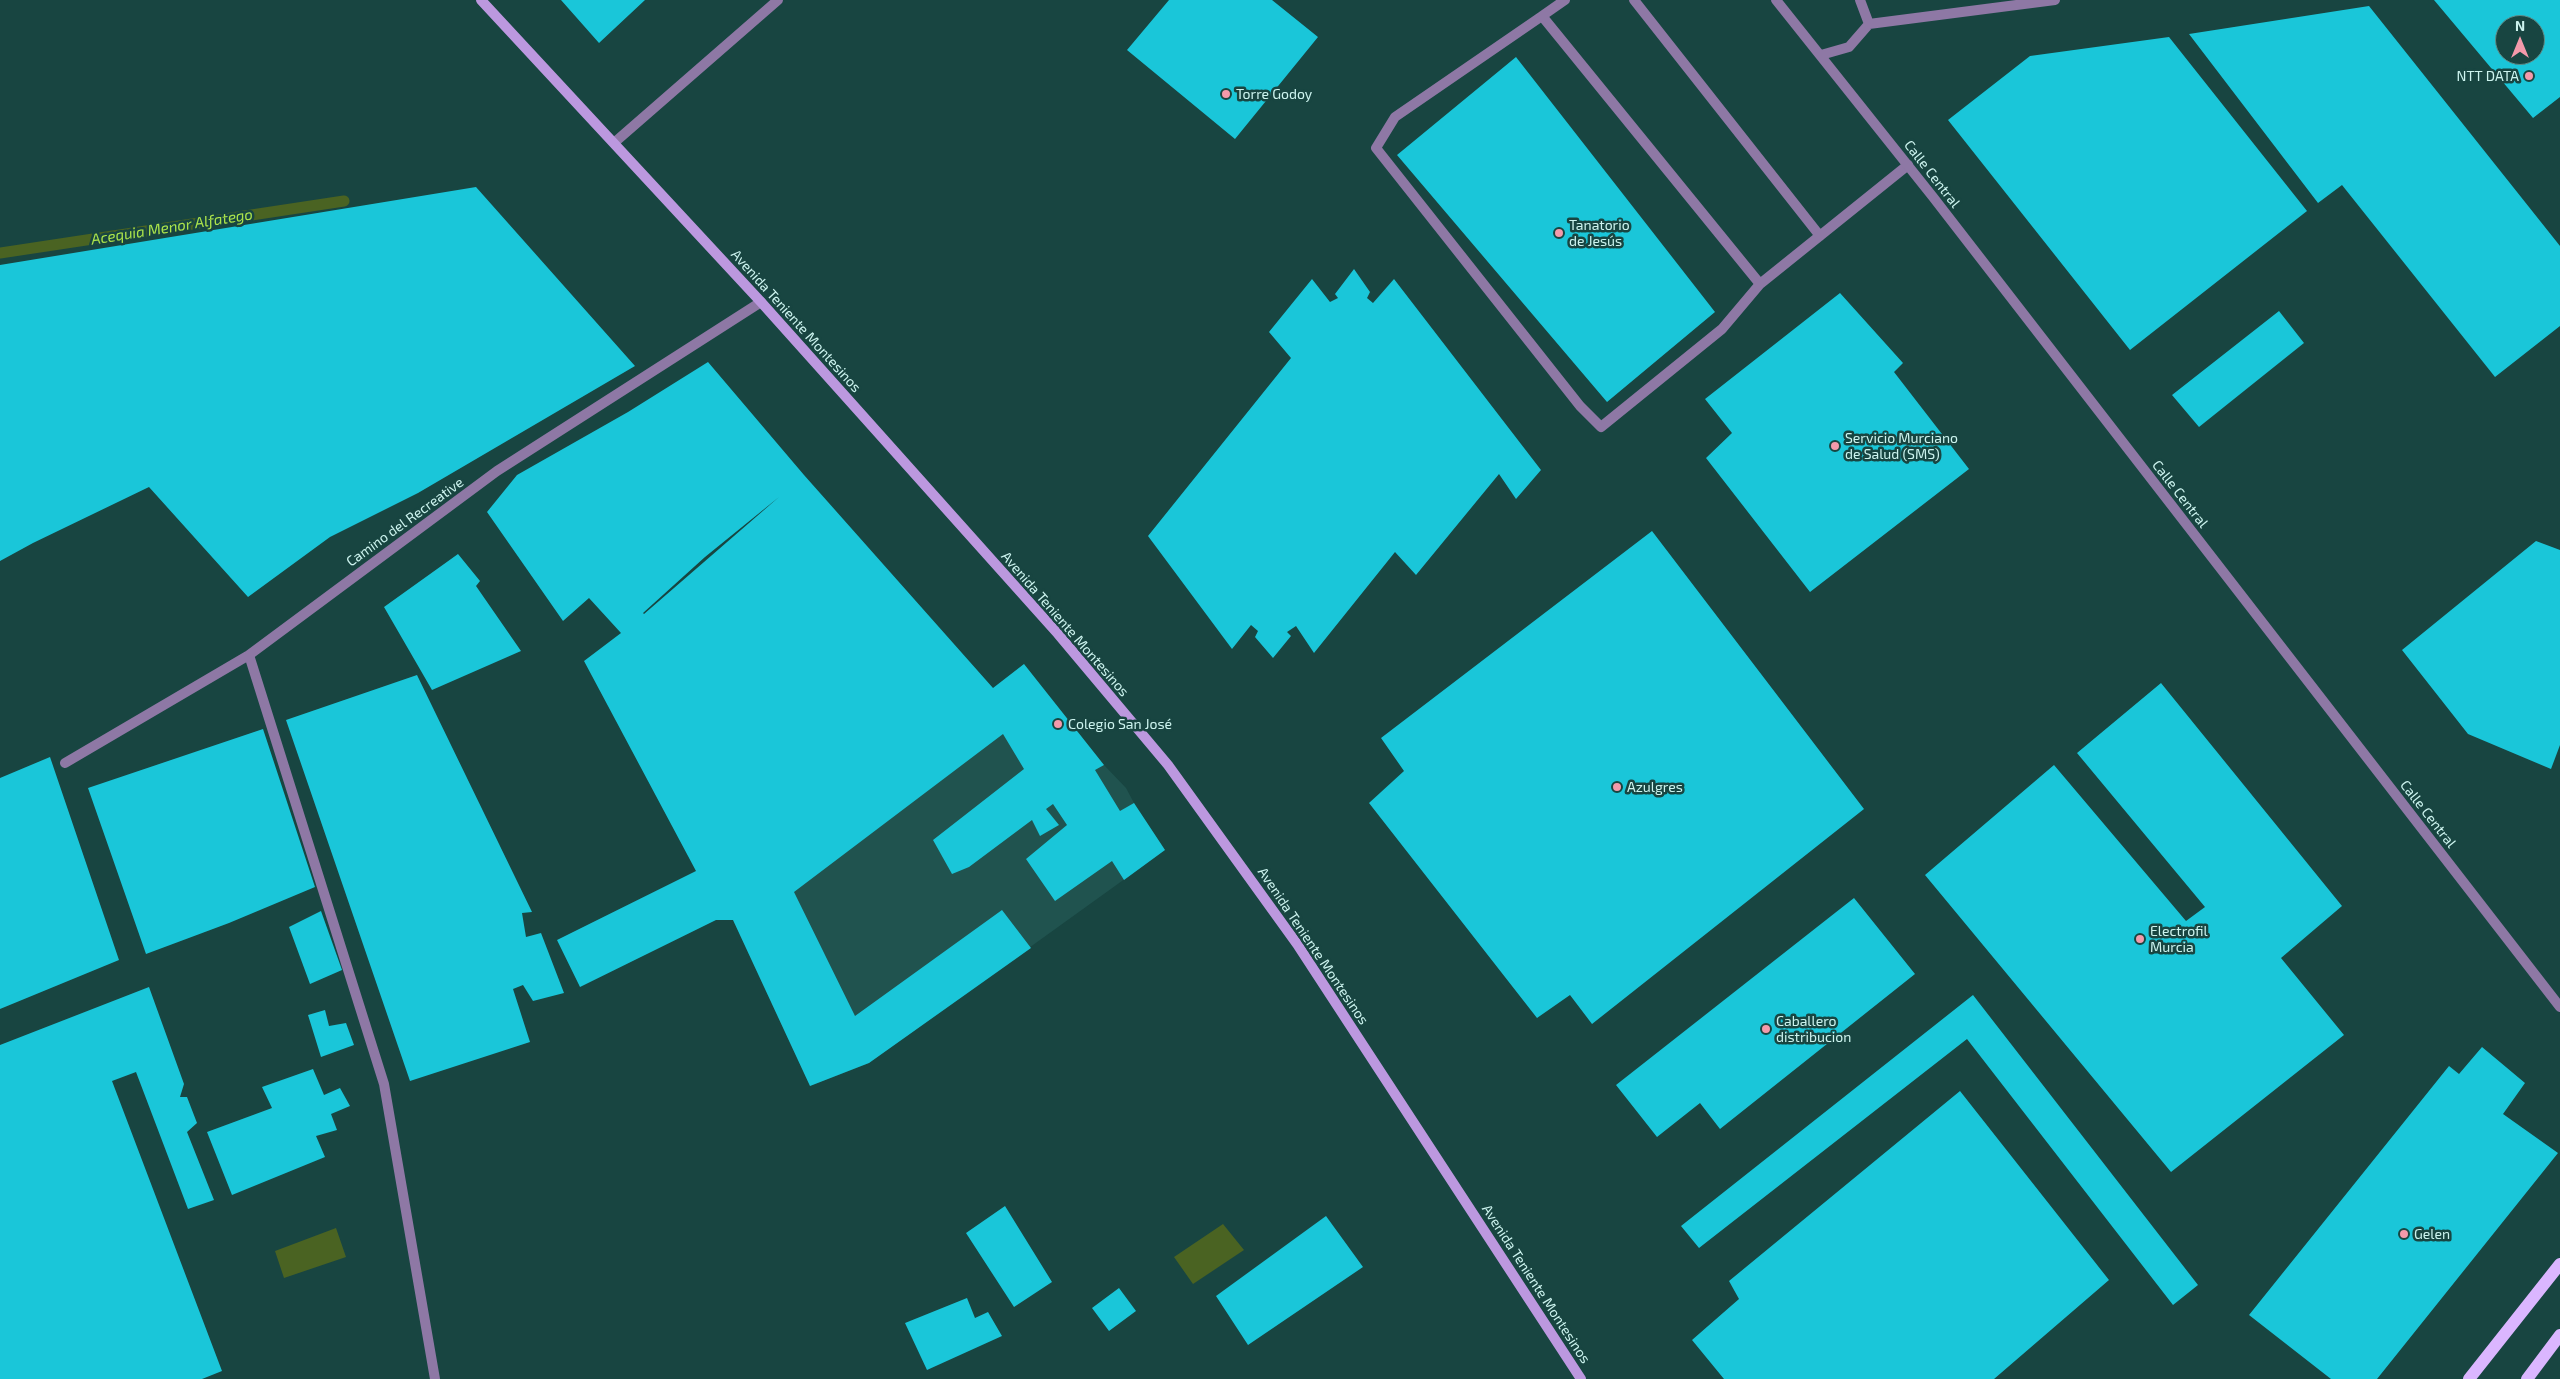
<!DOCTYPE html>
<meta charset="utf-8">
<style>
body{margin:0}
#map{position:relative;width:2560px;height:1379px;overflow:hidden;background:#184541;font-family:"Exo 2",sans-serif}
canvas{display:block}
.north{position:absolute;left:2495px;top:15px;width:50px;height:50px;box-sizing:border-box;background:#184541;border:1px solid #608b87;border-radius:50%;rotate:0deg;font-size:14px;font-weight:700;line-height:20px;text-align:center;color:#cdf4ef}
.north::after{content:'';display:block;margin:auto;width:18px;height:22px;background:#f39aab;clip-path:polygon(50% 0,100% 100%,50% 72%,0 100%)}
</style>
<div id="map">
<canvas width="2560" height="1379"></canvas>
<div class="north">N</div>
</div>
<script>
const g = document.querySelector('canvas').getContext('2d');
g.lineJoin = 'round';
function paint(path, color) { g.fillStyle = color; g.fill(path, 'evenodd'); }
function trace(path, color, width, dash) { g.strokeStyle = color; g.lineWidth = width; g.lineCap = dash ? 'butt' : 'round'; g.setLineDash(dash || []); g.stroke(path); }
function drawText(font, color, halo, rows, align = 'center') {
  g.font = font + ' "Exo 2",sans-serif'; g.lineWidth = 5; g.setLineDash([]); g.textBaseline = 'middle'; g.strokeStyle = halo; g.fillStyle = color; for (const [text, x, y, turn = 0] of rows) {
    g.save(); g.translate(x, y); g.rotate((+turn || 0) * Math.PI / 180); g.textAlign = isNaN(turn) ? turn : align; if (halo) g.strokeText(text, 0, 0); g.fillText(text, 0, 0); g.restore();
  }
}
paint(new Path2D(`
 M1024,664L1104,765L1126,788L1134,803L1165,850L869,1063L810,1086L713,877L806,842Z`), '#20534f');
paint(new Path2D(`
 M1223,1224L1244,1250L1193,1284L1174,1257Z
 M336,1228L346,1257L284,1278L275,1251Z`), '#4a6322');
trace(new Path2D(`
 M0,253L344,201`), '#4a6322', 11);
paint(new Path2D(`
 M561,0H645L599,43Z
 M1169,0H1272L1318,37L1235,139L1127,50Z
 M2434,0H2560V97L2533,118ZM2505,25H2535V55H2505Z
 M2369,6L2560,246V326L2495,377L2342,185L2318,203L2189,34Z
 M2169,37L2307,211L2130,350L1948,120L2030,56Z
 M1516,57L1715,312L1607,402L1397,155Z
 M476,187L635,366L418,493L330,537L248,597L149,487L33,543L0,561V265Z
 M1354,269L1370,292L1367,298L1373,303L1394,279L1541,470L1516,499L1499,474L1416,575L1395,552L1314,653L1296,626L1287,632L1291,636L1273,658L1255,637L1258,631L1251,625L1232,649L1148,536L1291,358L1269,332L1312,279L1330,302L1338,298L1335,294Z
 M1840,293L1903,363L1894,372L1969,469L1810,592L1706,458L1732,433L1705,399Z
 M2279,311L2304,343L2199,427L2172,395Z
 M708,362L804,475L993,688L1024,664L1104,765L1095,770L1120,811L1134,803L1165,850L1124,880L1112,861L1055,901L1026,859L1067,825L1053,804L1046,809L1059,825L1040,836L1032,820L969,867L952,874L933,840L1024,769L1003,734L794,892L855,1016L1002,910L1031,948L869,1063L810,1086L733,920H716L580,987L557,940L696,871L584,661L621,633L589,598L563,621L487,512L517,475L628,412ZM779,497L644,614L643,613L705,557Z
 M1652,531L1864,809L1592,1024L1570,995L1537,1018L1369,803L1404,771L1381,738Z
 M2536,541L2560,550V745L2551,769L2468,734L2402,650Z
 M458,554L480,581L476,586L521,651L432,690L384,607Z
 M417,675L532,912L522,913L526,937L541,933L564,993L533,1001L523,985L513,989L530,1042L410,1081L286,720Z
 M2161,683L2342,906L2281,958L2344,1035L2171,1172L1925,875L2054,765L2186,921L2205,907L2077,753Z
 M263,729L315,887L229,923L146,954L88,788Z
 M50,757L119,960L0,1009V778Z
 M1854,898L1915,974L1720,1129L1700,1103L1657,1137L1616,1085Z
 M321,911L342,970L310,984L289,927Z
 M149,987L184,1084L180,1097H187L197,1123L187,1132L214,1200L188,1209L136,1072L112,1081L222,1371L202,1379H0V1045Z
 M1973,995L2198,1285L2173,1305L1967,1039L1699,1248L1681,1226Z
 M325,1010L329,1026L346,1023L354,1045L321,1057L308,1015Z
 M2482,1047L2525,1083L2503,1114L2558,1153L2377,1379H2331L2249,1315L2449,1066L2459,1074Z
 M313,1069L324,1095L340,1088L350,1106L331,1114L337,1130L316,1136L325,1157L232,1195L207,1132L272,1108L262,1087Z
 M1960,1091L2109,1280L1994,1379H1724L1692,1340L1739,1299L1729,1281Z
 M1005,1206L1052,1282L1014,1307L966,1233Z
 M1326,1216L1363,1267L1248,1345L1216,1296Z
 M1119,1288L1136,1311L1109,1331L1092,1308Z
 M967,1298L975,1318L988,1312L1002,1336L927,1370L905,1323Z`), '#1ac6d9');
trace(new Path2D(`
 M1565,0L1542,16L1760,284L1908,165
 M1634,0L1820,236
 M1542,16L1395,117L1376,148L1580,406L1601,427L1722,329L1760,284
 M615,142L778,0`), '#8e78a5', 10);
trace(new Path2D(`
 M1776,0L1933,197L2560,1007
 M1869,24L2055,0
 M1821,55L1849,47L1869,24L1860,0
 M249,655L384,1084L435,1379
 M65,763L249,655L497,471L761,302`), '#8e78a5', 10);
trace(new Path2D(`
 M481,0L761,302L1058,634L1168,765L1297,944L1581,1379`), '#bc98df', 10);
trace(new Path2D(`
 M2469,1379L2560,1264
 M2527,1379L2560,1335`), '#dbb6ff', 12);
for (const [x, y, r, color] of [
 [2529,76,5,"#f39aab"],
 [1226,94,5,"#f39aab"],
 [1559,233,5,"#f39aab"],
 [1835,446,5,"#f39aab"],
 [1058,724,5,"#f39aab"],
 [1617,787,5,"#f39aab"],
 [2140,939,5,"#f39aab"],
 [1766,1029,5,"#f39aab"],
 [2404,1234,5,"#f39aab"]
]) { const dot = new Path2D(); dot.arc(x, y, r, 0, 2 * Math.PI); g.fillStyle = color; g.fill(dot); trace(dot, '#184541', 2); }
drawText('14px', '#cdf4ef', '#184541', [
 ["NTT DATA",2519,76,"right"],
 ["Torre Godoy",1236,94],
 ["Tanatorio",1569,225],
 ["de Jesús",1569,241],
 ["Servicio Murciano",1845,438],
 ["de Salud (SMS)",1845,454],
 ["Colegio San José",1068,724],
 ["Azulgres",1627,787],
 ["Electrofil",2150,931],
 ["Murcia",2150,947],
 ["Caballero",1776,1021],
 ["distribucion",1776,1037],
 ["Gelen",2414,1234]
], 'left');
drawText('14px', '#cdf4ef', '#184541', [
 ["Calle Central",1932,174,52],
 ["Avenida Teniente Montesinos",796,321,48],
 ["Calle Central",2180,494,52],
 ["Camino del Recreative",405,522,-36],
 ["Avenida Teniente Montesinos",1065,624,49],
 ["Calle Central",2428,814,52],
 ["Avenida Teniente Montesinos",1313,946,56],
 ["Avenida Teniente Montesinos",1536,1284,57]
]);
drawText('italic 15px', '#ace44b', '#184541', [
 ["Acequia Menor Alfatego",172,227,-9]
]);
</script>
